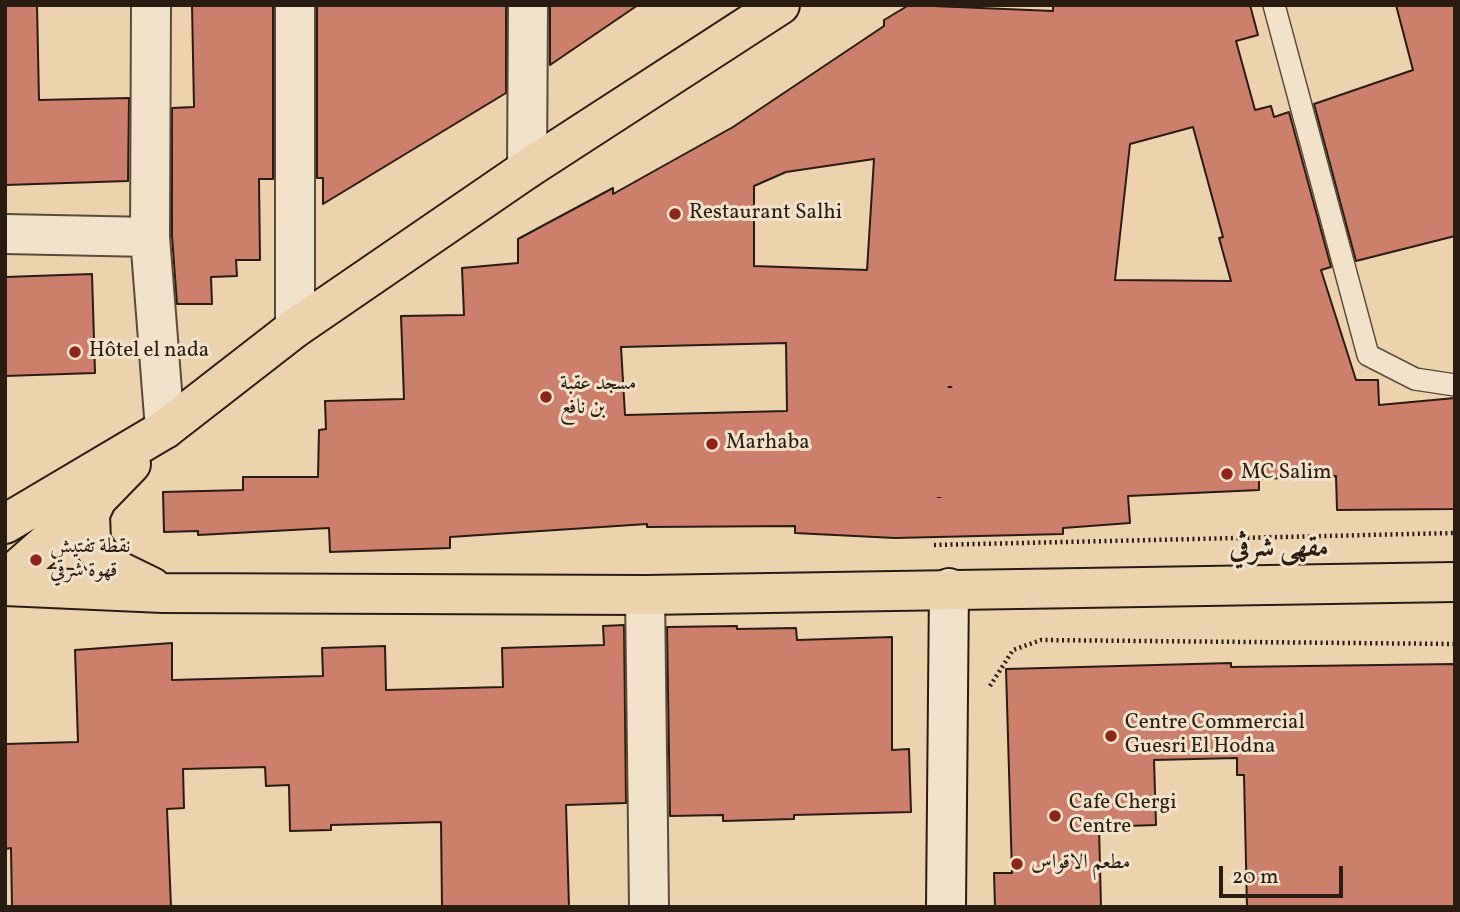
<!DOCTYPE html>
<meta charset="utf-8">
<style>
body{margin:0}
#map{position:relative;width:1460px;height:912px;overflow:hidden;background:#ecd3ae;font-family:Vollkorn,serif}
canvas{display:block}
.frame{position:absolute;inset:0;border:7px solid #2b1c11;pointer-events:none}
.scale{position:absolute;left:1219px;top:866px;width:124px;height:32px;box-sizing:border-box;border:4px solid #2b1c11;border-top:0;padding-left:9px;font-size:21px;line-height:24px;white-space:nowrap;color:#2b1c11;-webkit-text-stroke:5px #f3e2ca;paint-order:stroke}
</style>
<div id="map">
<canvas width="1460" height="912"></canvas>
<div class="frame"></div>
<div class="scale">20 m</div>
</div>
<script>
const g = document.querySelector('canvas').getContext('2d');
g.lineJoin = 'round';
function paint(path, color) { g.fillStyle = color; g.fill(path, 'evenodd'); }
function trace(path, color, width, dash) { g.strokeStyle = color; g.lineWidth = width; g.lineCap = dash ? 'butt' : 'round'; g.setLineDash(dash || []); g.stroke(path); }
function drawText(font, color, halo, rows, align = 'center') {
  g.font = font + ' Vollkorn,Amiri,serif'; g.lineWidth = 6; g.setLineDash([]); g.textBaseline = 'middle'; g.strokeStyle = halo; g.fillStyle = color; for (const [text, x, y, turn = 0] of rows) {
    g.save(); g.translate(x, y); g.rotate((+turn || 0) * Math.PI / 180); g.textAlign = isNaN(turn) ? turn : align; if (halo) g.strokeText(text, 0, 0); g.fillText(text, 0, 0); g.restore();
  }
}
const building = new Path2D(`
 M5,5H37L39,100L129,98L128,181L5,185Z
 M192,5H273V179H259L260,260H236L237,276L211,277L212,304H177L172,236V108L194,107Z
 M317,5H506V93L323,204V178H317Z
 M550,5H638L550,65Z
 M909,5L1053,11V5H1250L1258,35L1236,41L1255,110L1271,106L1274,117L1289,112L1331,267L1321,270L1356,380H1378L1379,405L1455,398V509L1337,510L1336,476L1259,479V490L1128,496L1130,523L1063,528V534L895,538L795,533V526L647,527V524L450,537V548L330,552L329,528L198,535V531L164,532L163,492L243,490V477H318L319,430L326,429L325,401L404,399L401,316L464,315L462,268L518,263V239L613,188V194L733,127L884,26V20ZM1193,127L1223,237L1219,238L1231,281L1115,280L1130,144ZM874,159L867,270L754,266V186L786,172ZM786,343L787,411L625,415L621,347Z
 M1396,5H1455V236L1356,261L1314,104L1413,70Z
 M92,274L95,373L5,376V277Z
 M624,625L626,803L566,805L569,907H442L441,822L331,825V830L290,831L289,785L266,786L265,767L183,769L184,808L167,809L171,907H12L11,848L5,849V744L78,742L75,650L172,643V680L323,676L322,648L385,646L386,690L503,687L502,648L604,645L603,626Z
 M737,626V629L796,628L797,640L892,637V750L909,749L911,812L794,815V819L723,821V815L670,816L667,627Z
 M1231,663V667L1455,664V907H1247L1244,775H1237V758L1154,760L1156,825L1099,827L1101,907H995L994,873H1012L1006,669Z`);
paint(building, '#cc7f6b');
trace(building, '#2b1c11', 2);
const lane = new Path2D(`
 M1274,5L1368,355L1415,379L1455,385`);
const street = new Path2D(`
 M151,5L150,237L165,429
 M295,5V328
 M527,169L528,5
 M5,234L150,237
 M645,595L649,907`);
const secondary = new Path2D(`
 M946,907L949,588`);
const primary = new Path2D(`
 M131,464L97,499L90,514L91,542L107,565L152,587
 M5,524L165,429L295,328L527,169L780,5
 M5,580L97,499
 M5,586L163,593L645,595L1455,582`);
trace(lane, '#5b4a38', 24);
trace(street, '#5b4a38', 42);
trace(secondary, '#2b1c11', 42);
trace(primary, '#2b1c11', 42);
trace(new Path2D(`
 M986,7V5
 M950,388V385
 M939,498V497
 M934,545L1455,533
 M990,686L1013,650L1041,640L1455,644`), '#2b1c11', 4.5, [2, 3.5]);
trace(lane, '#f3e2ca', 21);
trace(street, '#f3e2ca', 38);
trace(secondary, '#f3e2ca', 38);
trace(primary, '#ecd3ae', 38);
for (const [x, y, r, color] of [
 [675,214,7,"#8f2418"],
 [75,352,7,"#8f2418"],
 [546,397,7,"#8f2418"],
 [712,444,7,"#8f2418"],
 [1227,474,7,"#8f2418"],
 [36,560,7,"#8f2418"],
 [1111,736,7,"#8f2418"],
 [1055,816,7,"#8f2418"],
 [1017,864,7,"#8f2418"]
]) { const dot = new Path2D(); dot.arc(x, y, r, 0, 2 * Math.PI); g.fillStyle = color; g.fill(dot); trace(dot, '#f3e2ca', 2.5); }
drawText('21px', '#2b1c11', '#f3e2ca', [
 ["Restaurant Salhi",689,214],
 ["Hôtel el nada",89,352],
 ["مسجد عقبة",560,385],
 ["بن نافع",560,409],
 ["Marhaba",726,444],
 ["MC Salim",1241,474],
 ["نقطة تفتيش",50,548],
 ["قهوة شرقي",50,572],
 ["Centre Commercial",1125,724],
 ["Guesri El Hodna",1125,748],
 ["Cafe Chergi",1069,804],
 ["Centre",1069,828],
 ["مطعم الاقواس",1031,864]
], 'left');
drawText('bold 28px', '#2b1c11', '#f3e2ca', [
 ["مقهى شرڨي",1279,551]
]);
</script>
